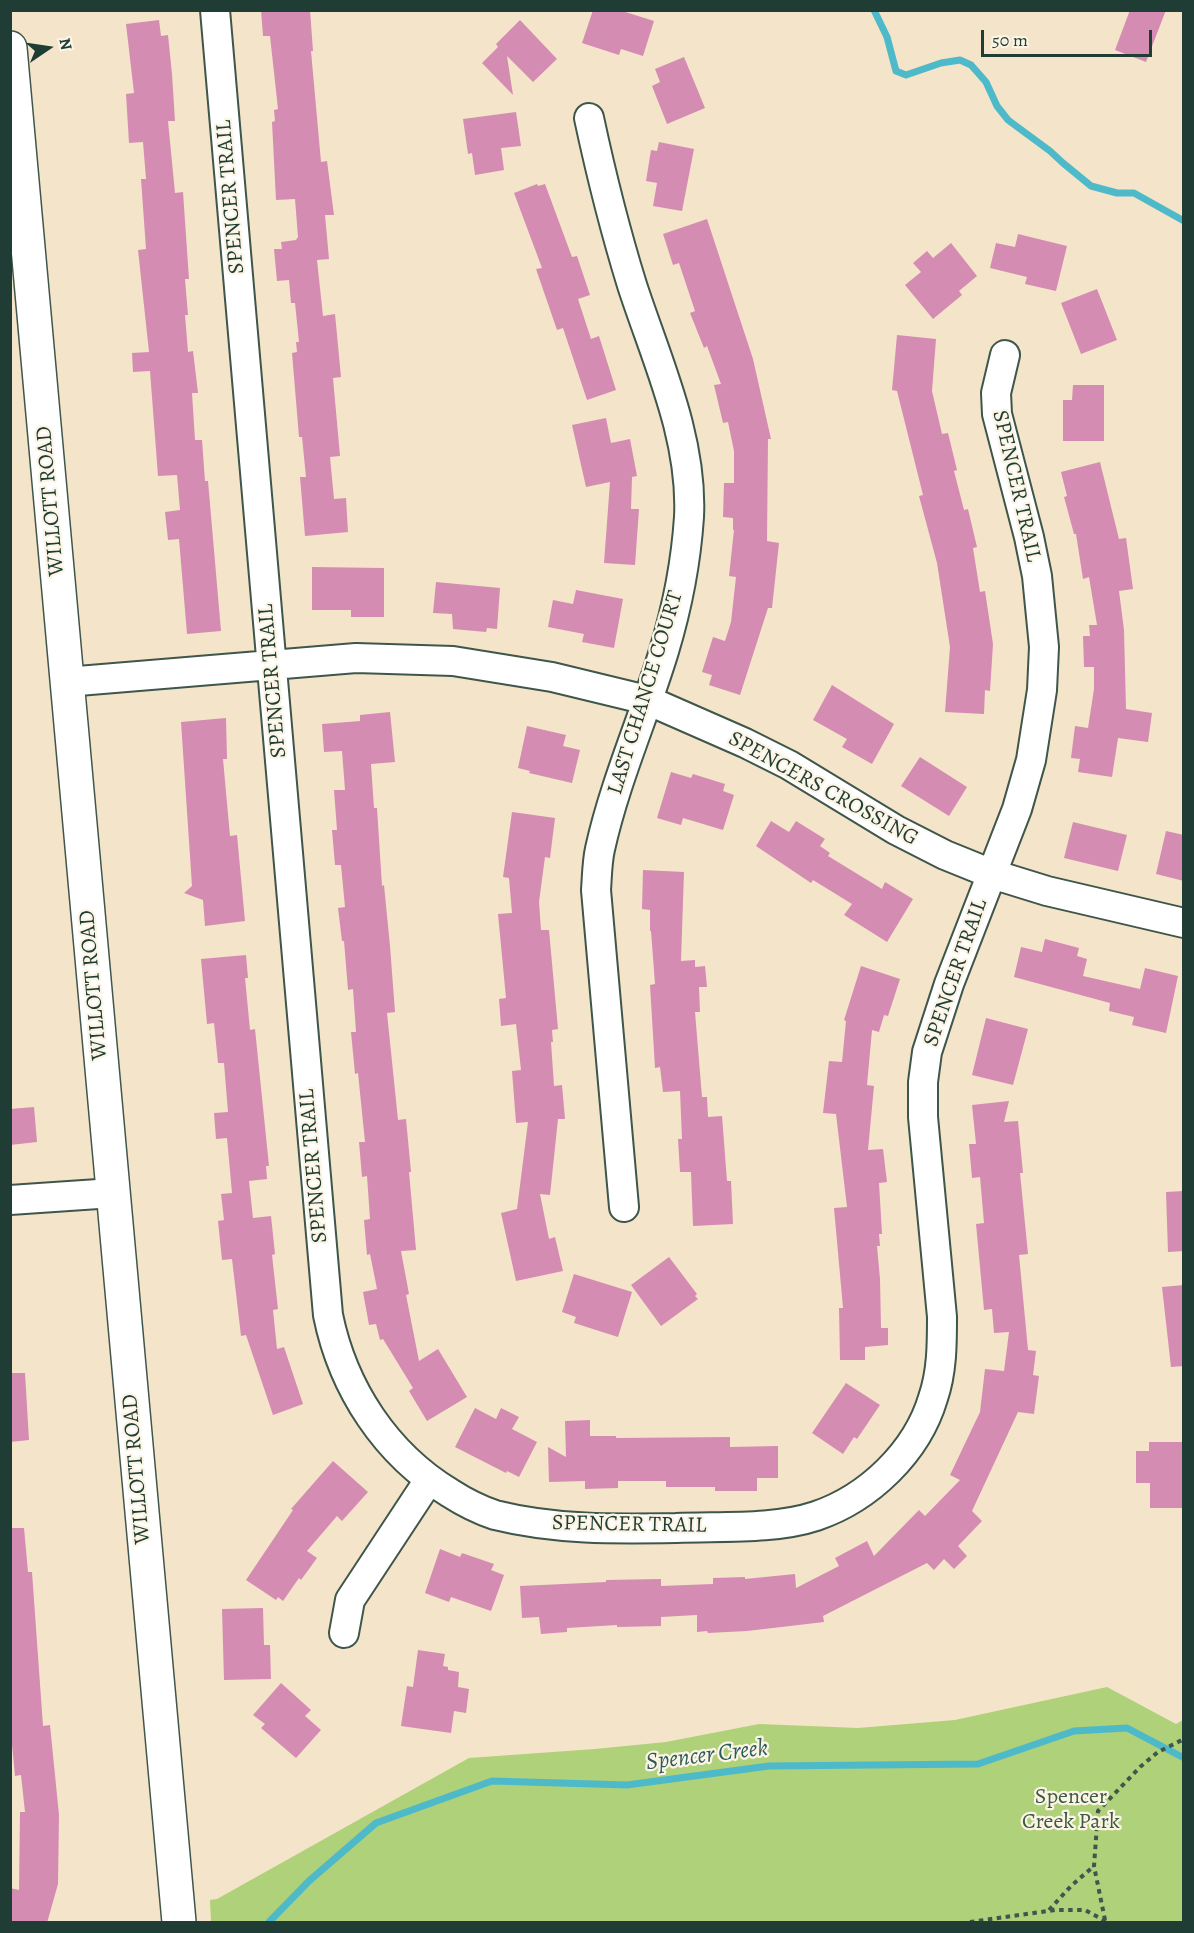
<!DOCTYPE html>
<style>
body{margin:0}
#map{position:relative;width:1194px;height:1933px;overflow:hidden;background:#f4e4c9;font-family:Alegreya,serif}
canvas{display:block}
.frame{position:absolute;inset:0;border:12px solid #1f3d34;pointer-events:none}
.north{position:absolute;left:18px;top:18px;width:60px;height:60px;-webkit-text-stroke:4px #fcf5e5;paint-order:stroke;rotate:77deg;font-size:16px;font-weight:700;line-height:24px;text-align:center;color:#1f3d34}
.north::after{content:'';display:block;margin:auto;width:21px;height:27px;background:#1f3d34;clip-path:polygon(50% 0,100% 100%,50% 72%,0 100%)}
.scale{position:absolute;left:981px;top:30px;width:171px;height:27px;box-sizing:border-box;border:3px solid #1f3d34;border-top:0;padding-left:8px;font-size:18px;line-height:21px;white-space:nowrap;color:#1f3d34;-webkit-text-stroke:4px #fcf5e5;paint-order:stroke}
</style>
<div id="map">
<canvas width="1194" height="1933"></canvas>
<div class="frame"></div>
<div class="north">N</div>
<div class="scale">50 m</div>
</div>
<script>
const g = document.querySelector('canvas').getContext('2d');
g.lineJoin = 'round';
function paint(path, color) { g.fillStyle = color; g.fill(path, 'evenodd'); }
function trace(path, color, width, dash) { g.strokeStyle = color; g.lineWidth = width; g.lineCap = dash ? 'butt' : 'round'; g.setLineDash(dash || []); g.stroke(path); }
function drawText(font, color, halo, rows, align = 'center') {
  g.font = font + ' Alegreya,serif'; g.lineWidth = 4.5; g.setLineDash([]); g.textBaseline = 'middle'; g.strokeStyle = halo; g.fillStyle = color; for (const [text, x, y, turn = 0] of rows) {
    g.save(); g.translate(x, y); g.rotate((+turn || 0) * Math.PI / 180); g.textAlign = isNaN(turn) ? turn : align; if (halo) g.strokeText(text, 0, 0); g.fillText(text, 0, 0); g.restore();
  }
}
paint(new Path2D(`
 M1107,1687L1176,1724L1183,1720V1922H211L210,1900L217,1899L469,1758L595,1749L666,1742L759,1724L858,1728L955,1720Z`), '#aed179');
trace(new Path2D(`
 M874,10L887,37L896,71L906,75L941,63L960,60L971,65L986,82L997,106L1008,120L1050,151L1063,163L1091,186L1117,193H1134L1184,221
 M269,1922L309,1881L376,1823L492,1781L627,1785L769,1766L978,1764L1074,1731L1127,1728L1184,1758`), '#4ebac9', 7);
paint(new Path2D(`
 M261,10H310L313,51H311L321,162L327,161L334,215H325L329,259L317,260L323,316L335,314L341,377L333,378L340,456L330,457L334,499L346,498L348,532L305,536L300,477H306L302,437H299L292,353L297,352L296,342H299L295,303H291L289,280L277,281L274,249H282L281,242L296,240L298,237L295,199L276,200L272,122L275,121L274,110L278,109L270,36H263Z
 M593,10H619L654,21L643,56L621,49L619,55L582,43Z
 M1130,10H1166L1146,62L1115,50Z
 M159,20L161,36L168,35L172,74L175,121H168L175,193L183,192L189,279H185L188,315H185L188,352L193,351L198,393H192L195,440H202L205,481H208L221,631L187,634L179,539L168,540L165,512L180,510L177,475L158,476L150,371L133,372L132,353L149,352L138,250L146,249L141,179H146L143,142L129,143L126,94L134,93L126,24Z
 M520,20L557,59L533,82L507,56L513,95L482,63L498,47L496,44Z
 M684,57L705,108L667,124L652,86L660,82L655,69Z
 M516,112L521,146L501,148L504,170L475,175L472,153L468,154L463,119Z
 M659,142L694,149L682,211L653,206L657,183L646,181L651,150L657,151Z
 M537,184L538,186L545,184L572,257L577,256L590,295L578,299L591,339L599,336L616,390L587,400L563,328L557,330L536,269L542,268L514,193Z
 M707,219L753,359L771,439H768L767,541L779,543L772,608H768L740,695L709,685L712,675L702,672L713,637L725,641L731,622L736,577L729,576L734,530H733V518L723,517L724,483H734V451L728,422L723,423L714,385L721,384L707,346L704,348L690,313L695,311L679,263L673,265L663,234Z
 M1018,234L1067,246L1056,291L1025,284L1027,277L990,268L996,243L1015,247Z
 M951,243L977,276L959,291L962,295L933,319L905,285L921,272L913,263L927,251L933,258Z
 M1097,289L1117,340L1081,354L1061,303Z
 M897,335L936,339L932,391L942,434L948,433L957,470L954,471L964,510L968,509L977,547L973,548L980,592L985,591L993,644L990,691L985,690L984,714L945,712L950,647L937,563L919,496L923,495L897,391L892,390Z
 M1073,385H1104V441H1063V400H1072Z
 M606,418L611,443L630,439L637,476L632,477L631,509H639L635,565L604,563L610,482L586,487L572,425Z
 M1100,462L1119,539L1126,538L1133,589L1119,591L1124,630L1126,709L1152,713L1148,742L1118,738L1112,777L1078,772L1080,759L1071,758L1075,726L1088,728L1094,689V667H1084L1083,636H1090L1089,625H1097L1089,577L1083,579L1076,534H1074L1064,497L1067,496L1061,472Z
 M312,567L384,568V617H351V610H312Z
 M436,582L500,588L497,629L487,628L486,632L453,629L452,614L433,613Z
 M576,590L623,599L614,648L582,642L584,634L548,627L553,600L573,604Z
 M832,685L894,724L872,764L842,747L847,739L813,720Z
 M390,712L395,762L371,764L374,808H377L382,886L384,885L390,946L395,1012L387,1013L398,1120L406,1119L411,1172H409L416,1250L401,1251L409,1294L406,1295L419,1361L438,1349L467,1397L427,1421L409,1391L413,1388L383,1339L380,1340L376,1324L369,1325L363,1292L377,1289L370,1254L367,1255L364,1220L370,1219L367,1176L362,1177L359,1142H365L358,1073L355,1074L351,1032H356L353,989L348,990L344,941H342L338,908L345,907L341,865H335L332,830H337L334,790H345L342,751L324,752L322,724L360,721V715Z
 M226,718L227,759H223L230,836L237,835L245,921L205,926L203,900L184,893L192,886L181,722Z
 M527,726L566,735L563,746L580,750L572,783L529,773L530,771L518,768Z
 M920,757L967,787L949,816L901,786Z
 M671,772L691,778L693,774L725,784L723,791L734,795L723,830L683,818L681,825L657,818Z
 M512,812L555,818L550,858L545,857L539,902L541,930H549L558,1029L552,1030L553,1042H551L554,1086L562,1085L565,1119H558L550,1195L540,1194L549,1239L555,1237L563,1271L516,1281L501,1213L517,1209L528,1122L516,1123L512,1071L521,1070L516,1024L501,1026L499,999L506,998L498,914L512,913L509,878L503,877Z
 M771,821L789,832L796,821L825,839L820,846L830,853L828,856L882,889L885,882L913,899L887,942L844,915L852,904L813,880L811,883L756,846Z
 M1073,822L1127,835L1118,871L1064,858Z
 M1166,831L1184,835V881L1156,874Z
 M643,870L684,872L681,961L695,960V967L705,966L707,987H699L700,1012H695L702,1097H707L708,1117L722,1116L727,1181H731L733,1224L693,1226L691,1172H680L678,1139H682L680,1091L663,1092L660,1067L655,1068L650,985L655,984L651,931H650V910L642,909Z
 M1045,939L1079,948L1077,956L1087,959L1083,976L1140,989L1145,968L1178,976L1166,1033L1132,1025L1134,1017L1109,1011L1110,1003L1014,977L1021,947L1042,952Z
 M246,955L248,978H245L250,1030L255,1029L269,1166H266L267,1179L249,1181L253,1218L271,1216L275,1254L272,1255L278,1309L273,1310L277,1349L284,1347L303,1404L273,1415L246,1335L241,1336L232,1259L222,1260L218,1221L224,1220L221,1194L232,1193L227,1138L216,1139L214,1113L228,1112L224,1063H218L214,1023L207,1024L201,959Z
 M861,966L900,979L888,1016L884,1015L879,1032L872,1030L867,1085L874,1086L868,1150L883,1149L887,1182L879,1183L882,1234H879L880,1246H877L880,1279L881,1328H888V1345L865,1347V1360H840L839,1308H843L834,1208L847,1207L836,1114L823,1113L829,1061L842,1062L846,1021L844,1020Z
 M986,1018L1028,1029L1013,1085L972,1075Z
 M1009,1101L1004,1122L1018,1121L1023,1173H1020L1028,1254L1019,1255L1028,1350L1036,1351L1033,1375L1039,1376L1034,1414L1018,1412L972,1511L982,1521L958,1546L967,1556L954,1569L944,1559L934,1570L927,1563L823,1616L824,1622L747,1631L708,1633L707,1631L697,1632V1615L661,1617V1626L617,1627V1625L567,1628V1632L541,1634L539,1617L522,1618L520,1586L606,1582V1580L661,1579V1586L713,1584V1578L745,1577V1579L795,1574L796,1588L839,1566L835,1558L867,1541L874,1556L919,1510L925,1516L960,1480L950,1475L980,1412L985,1369L1004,1371L1009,1332L994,1333L992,1309L984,1310L976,1224L984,1223L980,1177L972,1178L969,1144H976L972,1105Z
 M34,1107L37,1142L10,1145V1109Z
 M1184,1191V1251L1168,1252L1166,1192Z
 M669,1257L697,1294L695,1296L698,1299L661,1326L631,1285Z
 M574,1274L632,1292L618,1337L574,1323L576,1317L562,1312Z
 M1184,1285V1366L1171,1367L1162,1287Z
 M10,1373H25L29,1440L10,1442Z
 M846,1383L880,1405L857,1439L854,1437L843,1454L812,1433Z
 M475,1408L496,1419L501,1408L519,1417L512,1429L537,1442L519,1477L507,1471L506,1473L455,1447Z
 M590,1420V1436H616V1438L730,1437V1447L778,1446V1478H757V1491H715V1487H666V1481H618V1488L585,1489V1481L549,1482L548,1447L566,1457L565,1421Z
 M1149,1442H1184V1508H1150V1483H1136V1451H1149Z
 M333,1461L368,1492L342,1521L337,1516L307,1551L317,1558L301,1580L299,1578L283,1601L278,1597L276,1600L246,1580L293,1510L291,1509Z
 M10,1528H24L28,1572H32L43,1726L50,1725L59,1815L58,1884L47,1923H10V1888L19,1890L20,1812H25L21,1775L15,1776L10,1723Z
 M440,1549L460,1557L462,1553L494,1564L491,1570L504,1575L491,1611L451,1597L449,1602L425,1593Z
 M263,1608L264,1645H270L271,1679L224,1680L222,1609Z
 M418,1650L445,1654L443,1666L448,1667V1670L459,1672L458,1687L469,1689L466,1713L454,1711L451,1733L401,1726L407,1686L413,1687Z
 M281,1683L311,1710L305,1716L321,1730L296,1758L261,1728L265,1724L253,1715Z`), '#d58cb3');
const minor = new Path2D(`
 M215,10L328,1315C343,1389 386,1454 450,1493C464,1502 480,1510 495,1515C555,1530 615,1529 676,1528C719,1526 774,1530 816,1516C869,1498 917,1452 933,1398C942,1372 942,1344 942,1317L923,1117V1082L927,1052L949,984L1017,809L1031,760L1042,690L1044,647L1037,576L1029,537L997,414L996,393L1005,355
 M589,118C601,174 615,230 632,285C656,359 693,437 689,517C686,562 677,608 664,651C644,717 615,781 600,849C597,862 597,877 596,890L624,1207
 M66,682L356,658L453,661L552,677L647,700L745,743L789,765L896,830L945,855L992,874L1047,891L1184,923
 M10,1200L113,1193
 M344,1633L350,1600L429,1480`);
const major = new Path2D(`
 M10,48L179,1922`);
trace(minor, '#3f564a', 32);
trace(major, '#3f564a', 36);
trace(new Path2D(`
 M1049,1910L1071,1886L1094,1866
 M1105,1920L1094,1866L1098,1811L1140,1767L1158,1752L1184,1739
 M970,1922L1055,1910H1085L1107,1922`), '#3f564a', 4, [4.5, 4.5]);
trace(minor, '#fff', 28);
trace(major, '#fff', 33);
drawText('22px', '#1f3d34', '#fcf5e5', [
 ["SPENCER TRAIL",231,197,-95],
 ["SPENCER TRAIL",1016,486,77],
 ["WILLOTT ROAD",51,501,-95],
 ["SPENCER TRAIL",273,681,-95],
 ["LAST CHANCE COURT",646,693,-73],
 ["SPENCERS CROSSING",823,789,29],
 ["SPENCER TRAIL",956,973,-71],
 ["WILLOTT ROAD",94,985,-95],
 ["SPENCER TRAIL",314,1166,-95],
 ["WILLOTT ROAD",137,1469,-95],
 ["SPENCER TRAIL",629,1525,1]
]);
drawText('22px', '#3c5b42', '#fcf5e5', [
 ["Spencer",1071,1798],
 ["Creek Park",1071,1823]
]);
drawText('italic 24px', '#2b5c59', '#fcf5e5', [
 ["Spencer Creek",707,1756,-7]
]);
</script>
